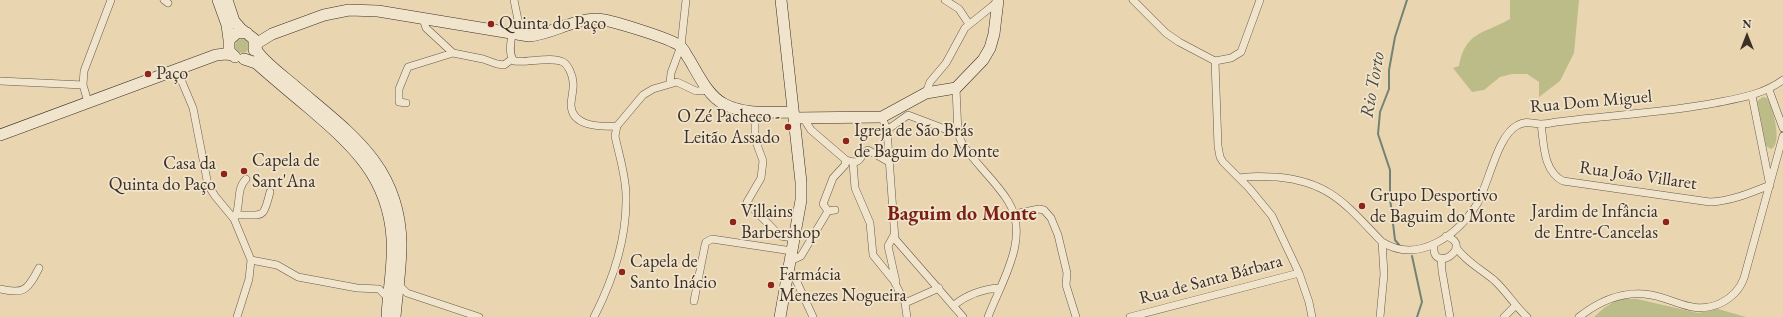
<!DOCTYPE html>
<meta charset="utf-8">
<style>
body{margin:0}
#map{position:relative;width:1783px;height:317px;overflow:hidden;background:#e9d6b1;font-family:"EB Garamond",serif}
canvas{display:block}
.north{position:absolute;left:1727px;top:16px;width:40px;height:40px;-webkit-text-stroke:3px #f1e4cc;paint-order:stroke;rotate:0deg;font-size:11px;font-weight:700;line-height:16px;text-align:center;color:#3b2f27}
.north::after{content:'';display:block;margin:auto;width:14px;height:18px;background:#3b2f27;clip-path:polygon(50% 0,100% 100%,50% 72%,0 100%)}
</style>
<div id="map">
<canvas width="1783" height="317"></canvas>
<div class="north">N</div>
</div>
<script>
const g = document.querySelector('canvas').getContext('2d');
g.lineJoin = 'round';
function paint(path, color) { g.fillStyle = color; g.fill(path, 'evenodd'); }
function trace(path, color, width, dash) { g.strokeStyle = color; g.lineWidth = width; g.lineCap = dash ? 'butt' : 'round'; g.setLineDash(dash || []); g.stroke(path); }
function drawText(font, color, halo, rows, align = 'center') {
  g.font = font + ' "EB Garamond",serif'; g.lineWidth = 3.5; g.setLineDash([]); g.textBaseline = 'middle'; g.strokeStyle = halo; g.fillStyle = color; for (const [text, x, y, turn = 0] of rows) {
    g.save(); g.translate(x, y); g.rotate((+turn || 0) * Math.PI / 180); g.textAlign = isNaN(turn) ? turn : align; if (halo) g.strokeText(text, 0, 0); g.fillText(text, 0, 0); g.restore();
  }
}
paint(new Path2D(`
 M1510,0H1579L1574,53L1560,81L1539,97V82L1527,74H1512L1500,77L1484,90L1472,92L1453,68L1459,66C1465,32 1483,34 1510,19Z
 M235 46a7 7 0 1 1 14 0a7 7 0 1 1-14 0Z
 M1763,97L1767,98C1773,108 1783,144 1771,149L1766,146L1757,101Z
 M1618,299H1637L1698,313L1718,309L1746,317H1594L1604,308Z`), '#bcbc88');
trace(new Path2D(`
 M1400,246L1395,240L1390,198V170L1378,134L1380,112L1389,89V70L1395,37L1407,0
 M1412,256L1422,302L1417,317`), '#738274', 2);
const street = new Path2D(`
 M164,0L168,3
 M514,0L521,35
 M945,0L959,9L969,24
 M1133,0L1166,33L1179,42L1215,61L1231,58L1241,52L1260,0
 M423,19L426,28L453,53L483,59L497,64L504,65L512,59
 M512,34C511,42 508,54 514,61C528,63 551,56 563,62C567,64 568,67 570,71C576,83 572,92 571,104C571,127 601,127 617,126
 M1215,61L1218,146L1220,157L1223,162L1249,188L1272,216L1299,273L1309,302L1312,317
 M177,70L193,108L208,185L215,196L234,219L251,260L249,279L237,317
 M0,81L83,85
 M670,83L671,73L681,46L686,0
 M956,88L958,134L962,143C975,164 995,180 1008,201C1031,238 1001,282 988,317
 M1769,90L1783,128
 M926,93L930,82L946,63L965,28L996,3
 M1752,96L1769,181
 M88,102L83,85L84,71L111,0
 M406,103L399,102V89L408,67L453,53
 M755,113V139L763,161L761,178L747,202L780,236L794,238
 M882,117L887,130L895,239L963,317
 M804,119L811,130L846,160C863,166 858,156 868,150L889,162
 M1541,124C1544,144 1543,171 1563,181L1710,202C1731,201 1750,193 1770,185
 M887,130L908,115L958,134
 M853,163L855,188L870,223L873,255L894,281L905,303L907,317
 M1240,178C1252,175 1265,177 1277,177C1331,182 1347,206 1382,242C1418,264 1457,236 1477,204C1489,184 1497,135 1518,125C1526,120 1533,124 1541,124C1546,124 1552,123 1556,122C1609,115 1663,113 1715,103C1740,98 1762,95 1783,80
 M828,211L823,204L833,178L845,165L846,160
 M1014,214L1039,209L1044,210L1051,218L1058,235L1067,273L1066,285L1076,317
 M237,215C263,214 263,221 270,192
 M234,219C242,206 235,190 246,179
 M894,235L888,246L896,282
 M1434,245C1431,276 1476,246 1446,236
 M1456,247C1464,260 1482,270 1494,280C1507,292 1515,306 1527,317
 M1441,258L1442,271L1450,317
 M251,260L277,265L298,277L357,288L379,289L388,298
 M790,261L801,256L828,211L835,210
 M788,271L796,280L813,317
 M398,284L407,293L479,317
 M0,289C25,295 28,289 39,268
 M694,301L705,245L706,242L712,239L792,251
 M905,303L939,288
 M954,305C967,295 982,289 999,288
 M594,317C613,280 627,239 626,196C626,176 619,155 615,136L617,126L643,95L653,89L677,82L696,91L709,90
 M1130,317L1299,273
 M1380,317L1384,274L1382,242
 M1504,317L1515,306
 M1579,317C1598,302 1619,292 1644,294C1673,296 1691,317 1721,303C1731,298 1740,289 1744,278L1783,136`);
const secondary = new Path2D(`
 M218,0L227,25L229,40
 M227,0L234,21L241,29L254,39V50
 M255,47L259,42L272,34L324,15L349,10L378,11L529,36C552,34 573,19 597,19C608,19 672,39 680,46C684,49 686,55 689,59C698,74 708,96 724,104C745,115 769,112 793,112
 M255,47C259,59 286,78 296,87C350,133 400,166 401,244C401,269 397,293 395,317
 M235,57L229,51V40L238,32L247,33
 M244,59L256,63C274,79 292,94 310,109C353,146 388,177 392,238C394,264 388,291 387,317
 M794,118L882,117L926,93L956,88L983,60L990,48L994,34L998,0
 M0,135L216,55L226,54L233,55
 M780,317L801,200V182L781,0`);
trace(street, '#66594a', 8);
trace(secondary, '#3b2f27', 12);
trace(street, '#f1e4cc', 7);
trace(secondary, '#f1e4cc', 11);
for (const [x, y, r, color] of [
 [491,24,4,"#8f2418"],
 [148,74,4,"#8f2418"],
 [788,127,4,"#8f2418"],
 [846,141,4,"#8f2418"],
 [244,171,4,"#8f2418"],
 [224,174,4,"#8f2418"],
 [1362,206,4,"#8f2418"],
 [733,222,4,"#8f2418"],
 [1666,222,4,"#8f2418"],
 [622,272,4,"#8f2418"],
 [771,285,4,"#8f2418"]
]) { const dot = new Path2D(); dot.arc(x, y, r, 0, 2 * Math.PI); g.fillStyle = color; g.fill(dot); trace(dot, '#f1e4cc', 1.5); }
drawText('18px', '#3b2f27', '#f1e4cc', [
 ["Quinta do Paço",499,24],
 ["Paço",156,74],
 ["O Zé Pacheco -",780,117,"right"],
 ["Leitão Assado",780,138,"right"],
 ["Igreja de São Brás",854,131],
 ["de Baguim do Monte",854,152],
 ["Capela de",252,161],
 ["Sant'Ana",252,182],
 ["Casa da",216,164,"right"],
 ["Quinta do Paço",216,185,"right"],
 ["Grupo Desportivo",1370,196],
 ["de Baguim do Monte",1370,217],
 ["Villains",741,212],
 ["Barbershop",741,233],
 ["Jardim de Infância",1658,212,"right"],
 ["de Entre-Cancelas",1658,233,"right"],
 ["Capela de",630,262],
 ["Santo Inácio",630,283],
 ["Farmácia",779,275],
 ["Menezes Nogueira",779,296]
], 'left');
drawText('18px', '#3b2f27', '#f1e4cc', [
 ["Rua Dom Miguel",1591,102,-5],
 ["Rua João Villaret",1638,176,8],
 ["Rua de Santa Bárbara",1211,280,-15]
]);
drawText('italic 19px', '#4e4b41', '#f1e4cc', [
 ["Rio Torto",1373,85,-80]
]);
drawText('bold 20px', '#7a1f14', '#f1e4cc', [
 ["Baguim do Monte",962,215]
]);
</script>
